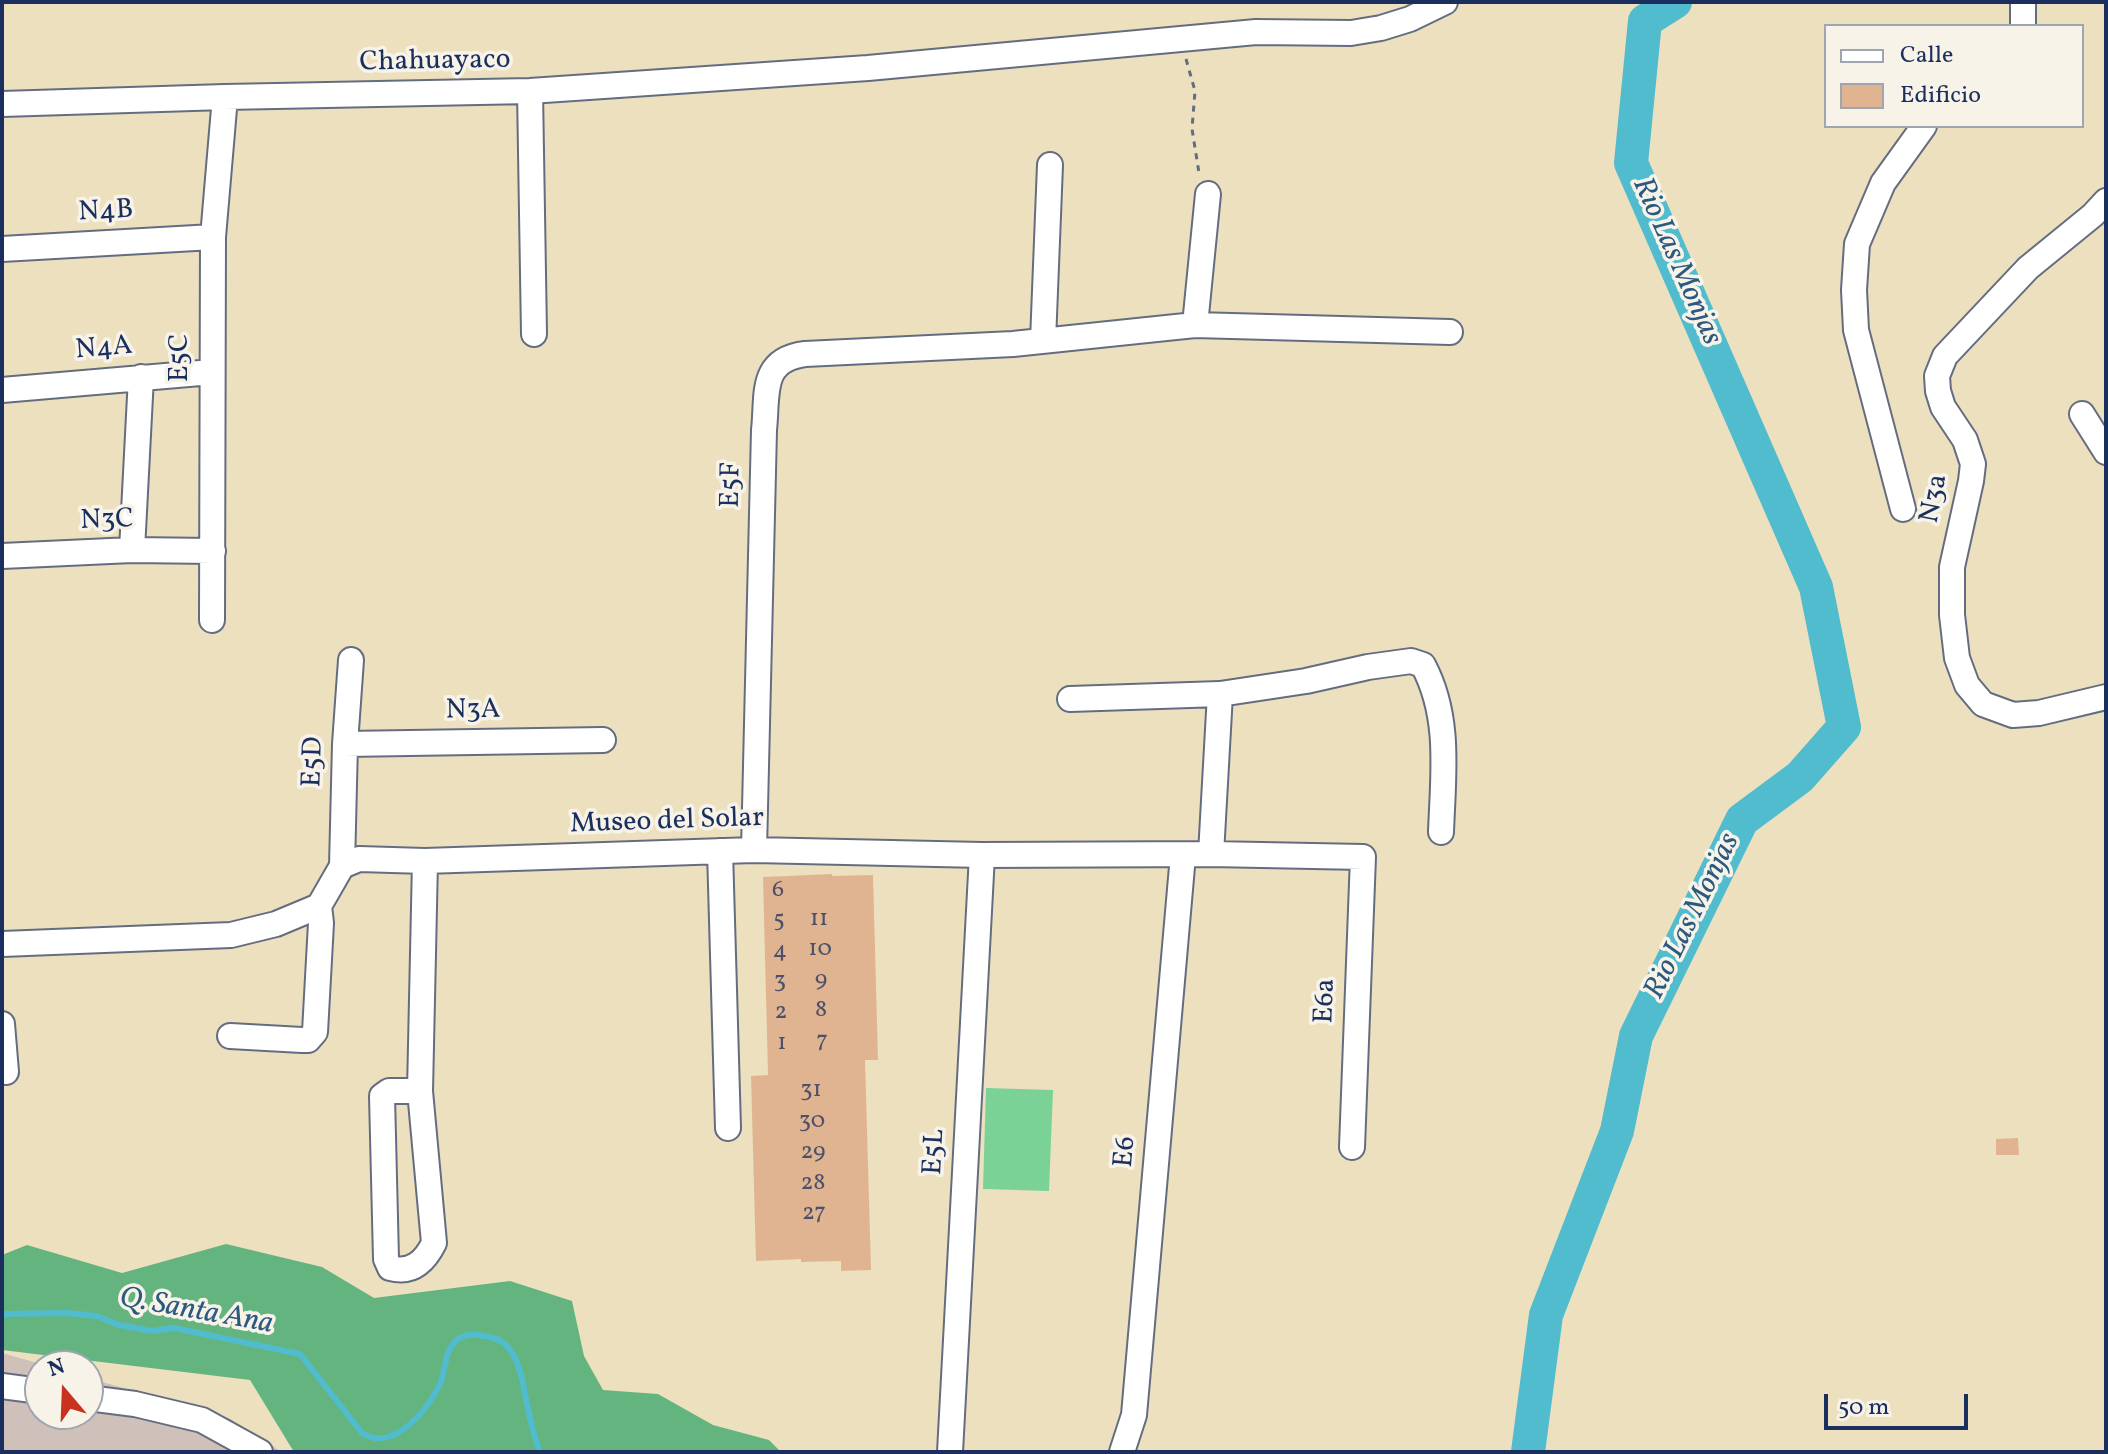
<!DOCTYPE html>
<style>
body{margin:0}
#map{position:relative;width:2108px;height:1454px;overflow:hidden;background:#ede0bf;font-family:Vollkorn,serif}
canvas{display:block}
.frame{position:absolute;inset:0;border:4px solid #1b2f5e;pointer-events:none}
.legend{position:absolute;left:1824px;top:24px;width:260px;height:104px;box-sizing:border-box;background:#f7f3e8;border:2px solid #9fa5b1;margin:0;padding:10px 14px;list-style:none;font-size:24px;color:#1b2f5e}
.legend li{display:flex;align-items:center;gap:16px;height:40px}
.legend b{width:40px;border:2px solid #9fa5b1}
.north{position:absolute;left:24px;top:1350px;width:80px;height:80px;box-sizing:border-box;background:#f7f3e8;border:2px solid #9fa5b1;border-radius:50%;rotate:341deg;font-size:22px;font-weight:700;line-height:32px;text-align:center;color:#1b2f5e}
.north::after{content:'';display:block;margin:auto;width:28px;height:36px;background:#c8321e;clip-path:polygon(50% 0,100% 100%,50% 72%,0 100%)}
.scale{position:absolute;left:1824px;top:1394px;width:144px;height:36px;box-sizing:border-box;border:4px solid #1b2f5e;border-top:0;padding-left:10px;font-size:24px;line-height:28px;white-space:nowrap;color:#1b2f5e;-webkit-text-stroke:6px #f7f3e8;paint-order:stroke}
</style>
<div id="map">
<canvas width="2108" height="1454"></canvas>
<div class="frame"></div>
<ul class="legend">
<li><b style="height:10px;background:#fff"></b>Calle</li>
<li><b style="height:22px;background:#e0b490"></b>Edificio</li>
</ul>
<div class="north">N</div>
<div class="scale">50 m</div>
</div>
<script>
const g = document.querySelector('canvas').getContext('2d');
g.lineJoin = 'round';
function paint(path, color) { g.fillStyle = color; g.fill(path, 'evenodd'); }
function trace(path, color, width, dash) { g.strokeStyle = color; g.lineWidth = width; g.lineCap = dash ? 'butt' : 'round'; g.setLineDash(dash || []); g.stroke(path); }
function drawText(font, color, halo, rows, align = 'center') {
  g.font = font + ' Vollkorn,serif'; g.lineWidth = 7; g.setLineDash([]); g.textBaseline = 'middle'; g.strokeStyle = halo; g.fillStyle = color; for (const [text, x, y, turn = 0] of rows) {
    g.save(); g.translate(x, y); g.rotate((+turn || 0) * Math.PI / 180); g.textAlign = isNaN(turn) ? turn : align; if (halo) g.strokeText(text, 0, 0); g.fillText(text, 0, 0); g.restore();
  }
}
paint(new Path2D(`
 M2,1353L48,1366H40V1414H88V1378L229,1418L282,1452H2Z`), '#cfc0ba');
paint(new Path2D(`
 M986,1088L1053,1090L1049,1191L983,1189Z`), '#7bd296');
paint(new Path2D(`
 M226,1244L322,1267L374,1298L510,1281L572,1301L584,1356L603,1390L658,1394L713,1425L769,1440L781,1452H294L250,1380L2,1350V1255L27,1245L122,1273Z`), '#64b47f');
trace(new Path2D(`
 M2,1314L67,1313L97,1316L119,1325L152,1331L174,1328L300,1354L362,1433C394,1453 427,1410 440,1384C446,1370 444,1349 458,1339C469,1332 481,1335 493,1338C510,1342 517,1359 521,1375C527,1401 530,1427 540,1452`), '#52bccf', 6);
trace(new Path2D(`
 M1528,1452L1546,1315L1617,1131L1636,1036L1742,820L1800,777L1844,727L1816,587L1631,163L1645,21L1675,2`), '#52bccf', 34);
paint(new Path2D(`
 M832,874V876L873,875L878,1060H865L871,1270L841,1271V1261L801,1262V1259L756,1261L751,1076L768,1075L763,877Z
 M2018,1138L2019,1155H1996V1139Z`), '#e0b490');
const minor = new Path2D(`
 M2023,26V2
 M530,91L534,334
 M2,104L225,97L530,91L868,68L1256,32L1351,33L1381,28L1410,19L1445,2
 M2106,201L2093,215L2028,268L1945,356L1937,376L1938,391L1943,407L1965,440L1973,464L1971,481L1952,567V615L1957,658L1967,685L1983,704L2013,715L2039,713L2106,697
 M2,249L213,237
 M1195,325L1208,194
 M1043,341L1050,165
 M2,390L212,372
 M2082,414L2106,452
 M1903,509L1856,330L1854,290L1857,244L1883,183L1924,126
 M132,550L141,377
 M2,556L132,550L213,551
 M212,620L213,237L225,97
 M1070,699L1220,694L1306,681L1368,667L1411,661L1423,665C1451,717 1443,775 1441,832
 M345,744L603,740
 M754,850L764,430C768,395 759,360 805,354L1013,344L1195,325L1450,332
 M720,851L728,1128
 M1211,854L1220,694
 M342,866L345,744L351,660
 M2,944L231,935L276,924L319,906L342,866L359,859L425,861L754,850L982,855L1211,854L1363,857L1352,1147
 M2,1024L6,1072
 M230,1036L302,1040H308L315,1032L321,923L319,906
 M420,1091H389L382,1096L386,1259L390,1268C412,1274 425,1261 434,1243L420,1091L425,861
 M2,1386L40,1391
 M88,1398L135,1404L202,1420L260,1452
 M950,1452L982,855
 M1122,1452L1134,1415L1183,855`);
trace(minor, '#646d80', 28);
trace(new Path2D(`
 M1186,59L1195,91L1192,129L1199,173`), '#646d80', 3, [6, 6]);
trace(minor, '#fff', 24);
drawText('24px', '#4c506a', null, [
 ["6",778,892],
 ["11",819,921],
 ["5",779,922],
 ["10",820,951],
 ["4",780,953],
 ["9",821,982],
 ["3",780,983],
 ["8",821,1012],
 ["2",781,1014],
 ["7",822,1043],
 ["1",782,1045],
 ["31",811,1092],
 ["30",812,1123],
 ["29",813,1154],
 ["28",813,1185],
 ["27",814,1215]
]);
drawText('28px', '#1b2f5e', '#f7f3e8', [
 ["Chahuayaco",435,63,-1],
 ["N4B",106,213,-3],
 ["N4A",104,350,-5],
 ["E5C",182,358,-90],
 ["E5F",733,485,-89],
 ["N3a",1936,499,-79],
 ["N3C",107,522,-2],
 ["N3A",473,712,-1],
 ["E5D",315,762,-88],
 ["Museo del Solar",667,823,-2],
 ["E6a",1327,1001,-88],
 ["E5L",936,1152,-87],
 ["E6",1127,1152,-85]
]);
drawText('italic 30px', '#2c5980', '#f7f3e8', [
 ["Rio Las Monjas",1675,262,66],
 ["Rio Las Monjas",1694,917,-64],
 ["Q. Santa Ana",196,1313,10]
]);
</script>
